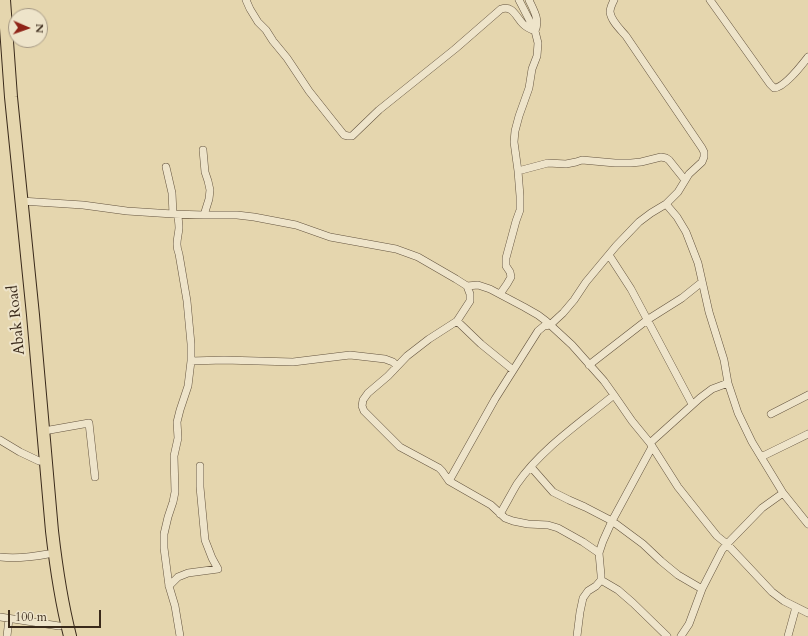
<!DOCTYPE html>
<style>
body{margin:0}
#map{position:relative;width:808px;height:636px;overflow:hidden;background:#e5d6ae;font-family:Cardo,serif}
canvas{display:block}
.north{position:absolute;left:8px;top:8px;width:40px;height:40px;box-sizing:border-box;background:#eee4ca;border:1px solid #a69984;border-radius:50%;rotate:92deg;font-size:11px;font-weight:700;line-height:16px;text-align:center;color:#39291a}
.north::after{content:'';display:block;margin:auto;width:14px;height:18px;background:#8f2418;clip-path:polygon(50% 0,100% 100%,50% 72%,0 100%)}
.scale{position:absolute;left:8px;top:610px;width:93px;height:18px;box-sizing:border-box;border:2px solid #39291a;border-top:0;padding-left:5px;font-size:12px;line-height:14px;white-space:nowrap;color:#39291a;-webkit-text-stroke:3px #eee4ca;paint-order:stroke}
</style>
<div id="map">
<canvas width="808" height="636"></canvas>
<div class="north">N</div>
<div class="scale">100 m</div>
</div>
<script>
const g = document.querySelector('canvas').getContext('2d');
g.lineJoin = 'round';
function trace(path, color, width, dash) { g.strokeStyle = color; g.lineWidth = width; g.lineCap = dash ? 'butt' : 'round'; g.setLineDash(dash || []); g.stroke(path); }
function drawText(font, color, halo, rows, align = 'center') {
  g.font = font + ' Cardo,serif'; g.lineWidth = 4; g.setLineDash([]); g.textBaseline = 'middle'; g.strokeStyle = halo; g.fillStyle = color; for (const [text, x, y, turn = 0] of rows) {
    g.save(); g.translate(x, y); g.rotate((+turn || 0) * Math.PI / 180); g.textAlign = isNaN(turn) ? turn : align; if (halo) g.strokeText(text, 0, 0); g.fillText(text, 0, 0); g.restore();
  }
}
const minor = new Path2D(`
 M246,0L250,9L258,22L266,30L273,41L287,58L309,91L332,120L344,135L348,136H352L379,110L455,49L501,9C513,5 516,17 523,24C527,28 530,29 535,31C540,20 534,11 529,0
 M710,0L770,84L774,88C784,88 801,66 808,57
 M203,150L205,172L208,181L210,190L209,199L204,215
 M166,167L172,193L173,214
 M518,171L548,163L566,164L576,162L582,160L615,163H631L641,162L661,157L666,158L669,160L685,180
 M21,201L83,205L127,211L173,214L204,215H237L254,217L296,225L330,237L396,249L418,257L456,279L467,286L470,294V301L457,321L429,339L407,356L388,376L368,393L363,400L362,406L364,411L400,447L439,468L442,471L449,481L491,505L505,518L513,521L528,524L548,525L558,528L583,542L599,553
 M666,204L677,217L686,232L698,263L709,312L724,360L728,383L738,413L752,442L783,493L762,508L727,544L722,550L702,589L689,624L681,636
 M178,215C178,219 179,223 179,228C178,239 175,243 179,254L187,301L191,344V361L188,386L180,410L177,422L178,438L174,456L175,492L173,502L168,517L164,534V548L169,586L175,606L180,636
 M609,255L631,289L692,404
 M467,286L478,285L490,289L524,307L538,315L546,321L572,345L604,381L614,395L632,421L650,443L678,487L717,536L727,544L772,592L784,601L808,613
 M500,294L507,284L511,277L510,272L506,266V258L516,221L520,210V196L518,171L514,142L515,131L519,116L529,88L532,69L537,56L538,43L535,31L519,0
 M457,321L481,344L513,370
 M191,361L224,360L293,362L350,355L385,359L393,362L397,366
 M589,365L647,320L682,298L702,282
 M771,414L808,395
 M44,431L89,423L95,477
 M0,440L20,452L39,461
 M650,443L700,398L712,389L728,383
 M761,457L808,434
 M531,467L553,492L569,500L585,507L612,521L643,544L661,561L678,575L702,589
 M449,481L495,399L538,331L544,326L550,325L563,313L574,300L586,282L616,246L639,222L651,213L666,204L678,192L689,174L702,162L704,157V152L702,148L626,36C621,30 611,21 610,12C610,8 612,4 614,0
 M783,493L808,524
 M500,514C506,504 511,494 517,484C541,449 581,422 614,395
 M0,557C17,559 32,557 48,554
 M601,580L618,590L633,603L667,636
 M169,586L178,577L188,573L218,569L212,558L205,540L200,487V466
 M0,617L59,626
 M7,636L9,619
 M577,636L580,612L583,598L588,591L596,586L601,580V575L599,553L603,541L612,521L652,447
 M788,636L796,607`);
const trunk = new Path2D(`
 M4,0L11,97L33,315L52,531C56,566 61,601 70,636`);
trace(minor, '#64543f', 8);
trace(trunk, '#39291a', 14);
trace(minor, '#eee4ca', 7);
trace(trunk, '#e5d6ae', 12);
drawText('15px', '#39291a', '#eee4ca', [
 ["Abak Road",17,320,-96]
]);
</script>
